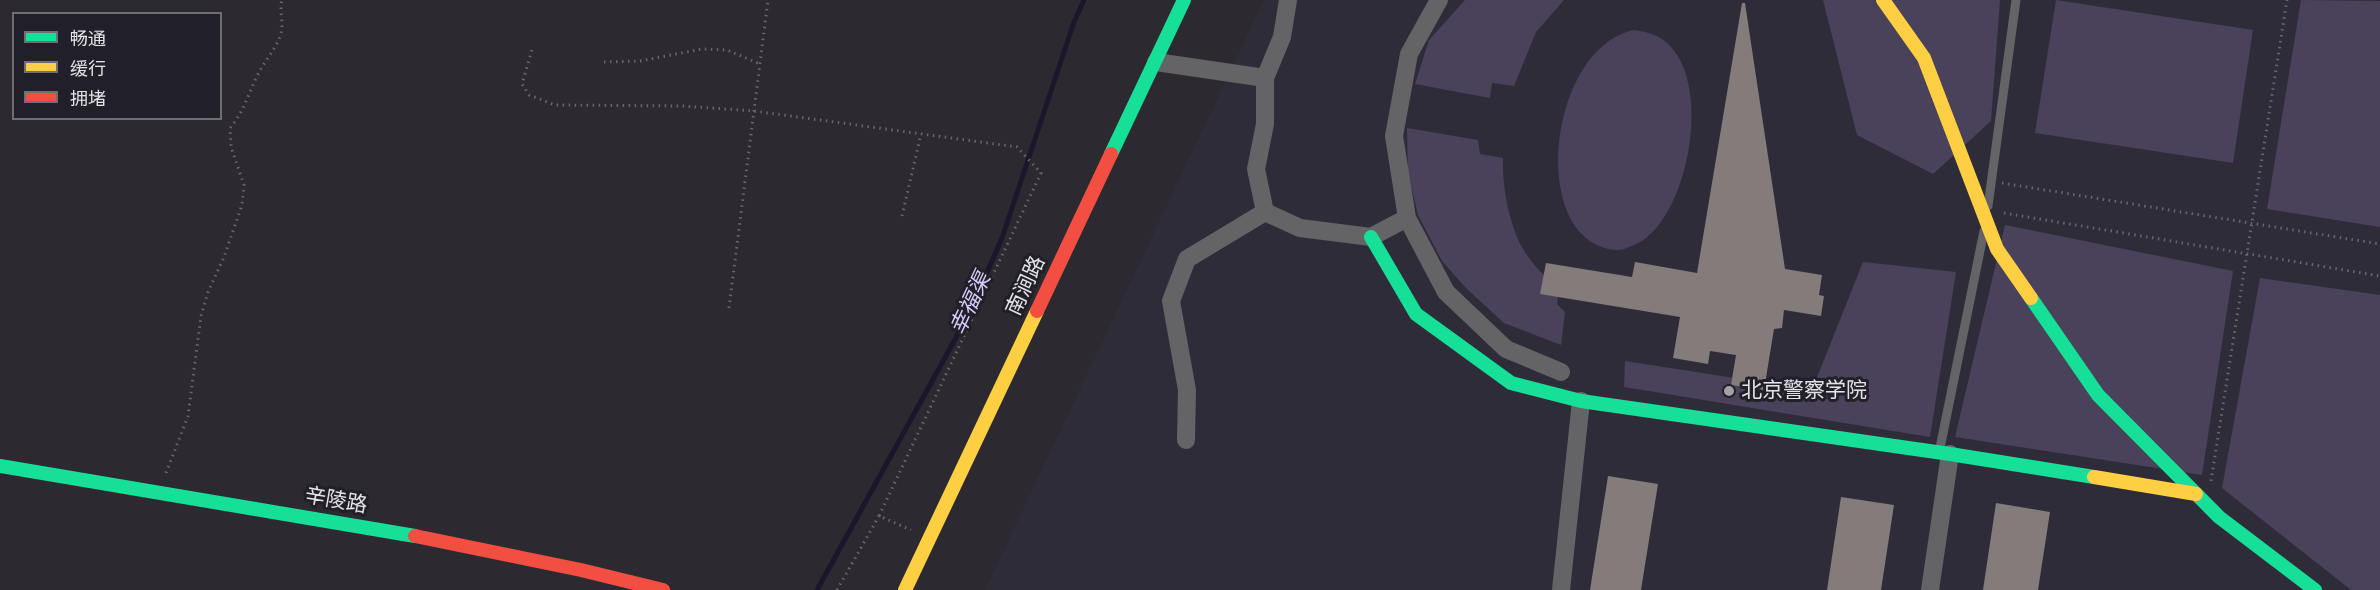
<!DOCTYPE html>
<meta charset="utf-8">
<style>
body{margin:0}
#map{position:relative;width:2380px;height:590px;overflow:hidden;background:#2c2a30;font-family:"Zilla Slab","Noto Sans SC",serif}
canvas{display:block}
.legend{position:absolute;left:12px;top:12px;width:210px;height:108px;box-sizing:border-box;background:#211f28;border:2px solid #6f6d75;margin:0;padding:8px 10px;list-style:none;font-size:18px;color:#e4e2e9}
.legend li{display:flex;align-items:center;gap:12px;height:30px}
.legend b{width:30px;border:2px solid #6f6d75}
</style>
<div id="map">
<canvas width="2380" height="590"></canvas>
<ul class="legend">
<li><b style="height:8px;background:#16e098"></b>畅通</li>
<li><b style="height:8px;background:#ffcf43"></b>缓行</li>
<li><b style="height:8px;background:#f24e42"></b>拥堵</li>
</ul>
</div>
<script>
const g = document.querySelector('canvas').getContext('2d');
g.lineJoin = 'round';
function paint(path, color) { g.fillStyle = color; g.fill(path, 'evenodd'); }
function trace(path, color, width, dash) { g.strokeStyle = color; g.lineWidth = width; g.lineCap = dash ? 'butt' : 'round'; g.setLineDash(dash || []); g.stroke(path); }
function drawText(font, color, halo, rows, align = 'center') {
  g.font = font + ' "Zilla Slab","Noto Sans SC",serif'; g.lineWidth = 6; g.setLineDash([]); g.textBaseline = 'middle'; g.strokeStyle = halo; g.fillStyle = color; for (const [text, x, y, turn = 0] of rows) {
    g.save(); g.translate(x, y); g.rotate((+turn || 0) * Math.PI / 180); g.textAlign = isNaN(turn) ? turn : align; if (halo) g.strokeText(text, 0, 0); g.fillText(text, 0, 0); g.restore();
  }
}
paint(new Path2D(`
 M1264,0H2380V590H985Z`), '#2f2c3a');
paint(new Path2D(`
 M1465,0H1564L1536,32L1514,86L1492,83L1490,98L1415,84L1429,40Z
 M1823,0H2000L1991,121L1933,174L1857,135Z
 M2056,0L2253,30L2233,163L2035,133Z
 M2301,0L2380,1V227L2267,209Z
 M1634,30C1646,32 1657,34 1667,43C1712,82 1690,210 1642,241C1634,245 1625,250 1617,250C1527,244 1547,48 1634,30Z
 M1407,128L1478,140L1480,154L1503,158C1502,189 1510,233 1529,258C1537,270 1549,279 1559,289L1557,304L1565,312L1561,345L1504,323L1466,288L1442,261L1418,215L1408,172Z
 M2005,225L2233,271L2202,475L1955,437Z
 M1863,262L1956,272L1930,437L1624,387L1625,361L1812,390Z
 M2260,278L2380,295V590H2351L2222,488Z`), '#49425a');
trace(new Path2D(`
 M817,590L969,314L1002,238L1074,22L1084,0`), '#1d152c', 5);
paint(new Path2D(`
 M1742,3H1745L1785,269L1822,275L1819,295L1824,296L1821,316L1784,310L1782,328L1774,329L1764,390L1731,385L1736,355L1710,351L1708,364L1673,358L1680,317L1540,294L1546,263L1632,277L1635,262L1697,273Z
 M1608,476L1658,484L1641,590H1590Z
 M1841,497L1894,505L1881,590H1827Z
 M1996,503L2050,512L2038,590H1983Z`), '#837c7a');
trace(new Path2D(`
 M532,50L522,84L529,95L555,105L683,106L754,111L1017,147L1041,173L879,516L911,530
 M604,62L640,61L702,49L727,50L760,64
 M2002,183L2380,244
 M2004,213L2380,276
 M902,216L921,134
 M729,308L768,0
 M166,473L188,416L201,316L208,292L224,257L242,205L244,185L231,147L230,128C245,110 248,94 258,74C265,60 277,48 281,33C284,22 279,11 282,0
 M2211,481L2287,0
 M837,590L879,516`), '#68676b', 3, [1.5, 4.5]);
trace(new Path2D(`
 M1988,206L2016,0
 M1939,453L1984,231`), '#646366', 9);
trace(new Path2D(`
 M1288,0L1282,37L1265,78V124L1256,169L1265,212L1300,228L1371,237L1407,218
 M1439,0L1409,54L1394,136L1407,218L1446,292L1506,349L1561,372
 M1156,62L1265,78
 M1186,440L1187,390L1171,301L1187,259L1265,212
 M1561,590L1581,401
 M1930,590L1950,454`), '#646366', 18);
trace(new Path2D(`
 M1111,154L1184,0
 M1371,237L1416,314L1511,383L1581,401L1950,454L2094,477
 M2031,298L2098,395L2219,517L2315,590
 M0,466L415,536`), '#16e098', 14);
trace(new Path2D(`
 M1883,0L1924,58L1997,249L2031,298
 M2094,477L2196,494
 M905,590L1037,311`), '#ffcf43', 14);
trace(new Path2D(`
 M1037,311L1111,154
 M415,536L581,570L663,590`), '#f24e42', 14);
for (const [x, y, r, color] of [
 [1729,391,6,"#a4a2a8"]
]) { const dot = new Path2D(); dot.arc(x, y, r, 0, 2 * Math.PI); g.fillStyle = color; g.fill(dot); trace(dot, '#211f28', 2); }
drawText('21px', '#e4e2e9', '#211f28', [
 ["南涧路",1026,286,-65],
 ["辛陵路",336,501,10]
]);
drawText('21px', '#e4e2e9', '#211f28', [
 ["北京警察学院",1741,391]
], 'left');
drawText('italic 22px', '#d6cbf8', '#211f28', [
 ["幸福渠",971,304,-65]
]);
</script>
